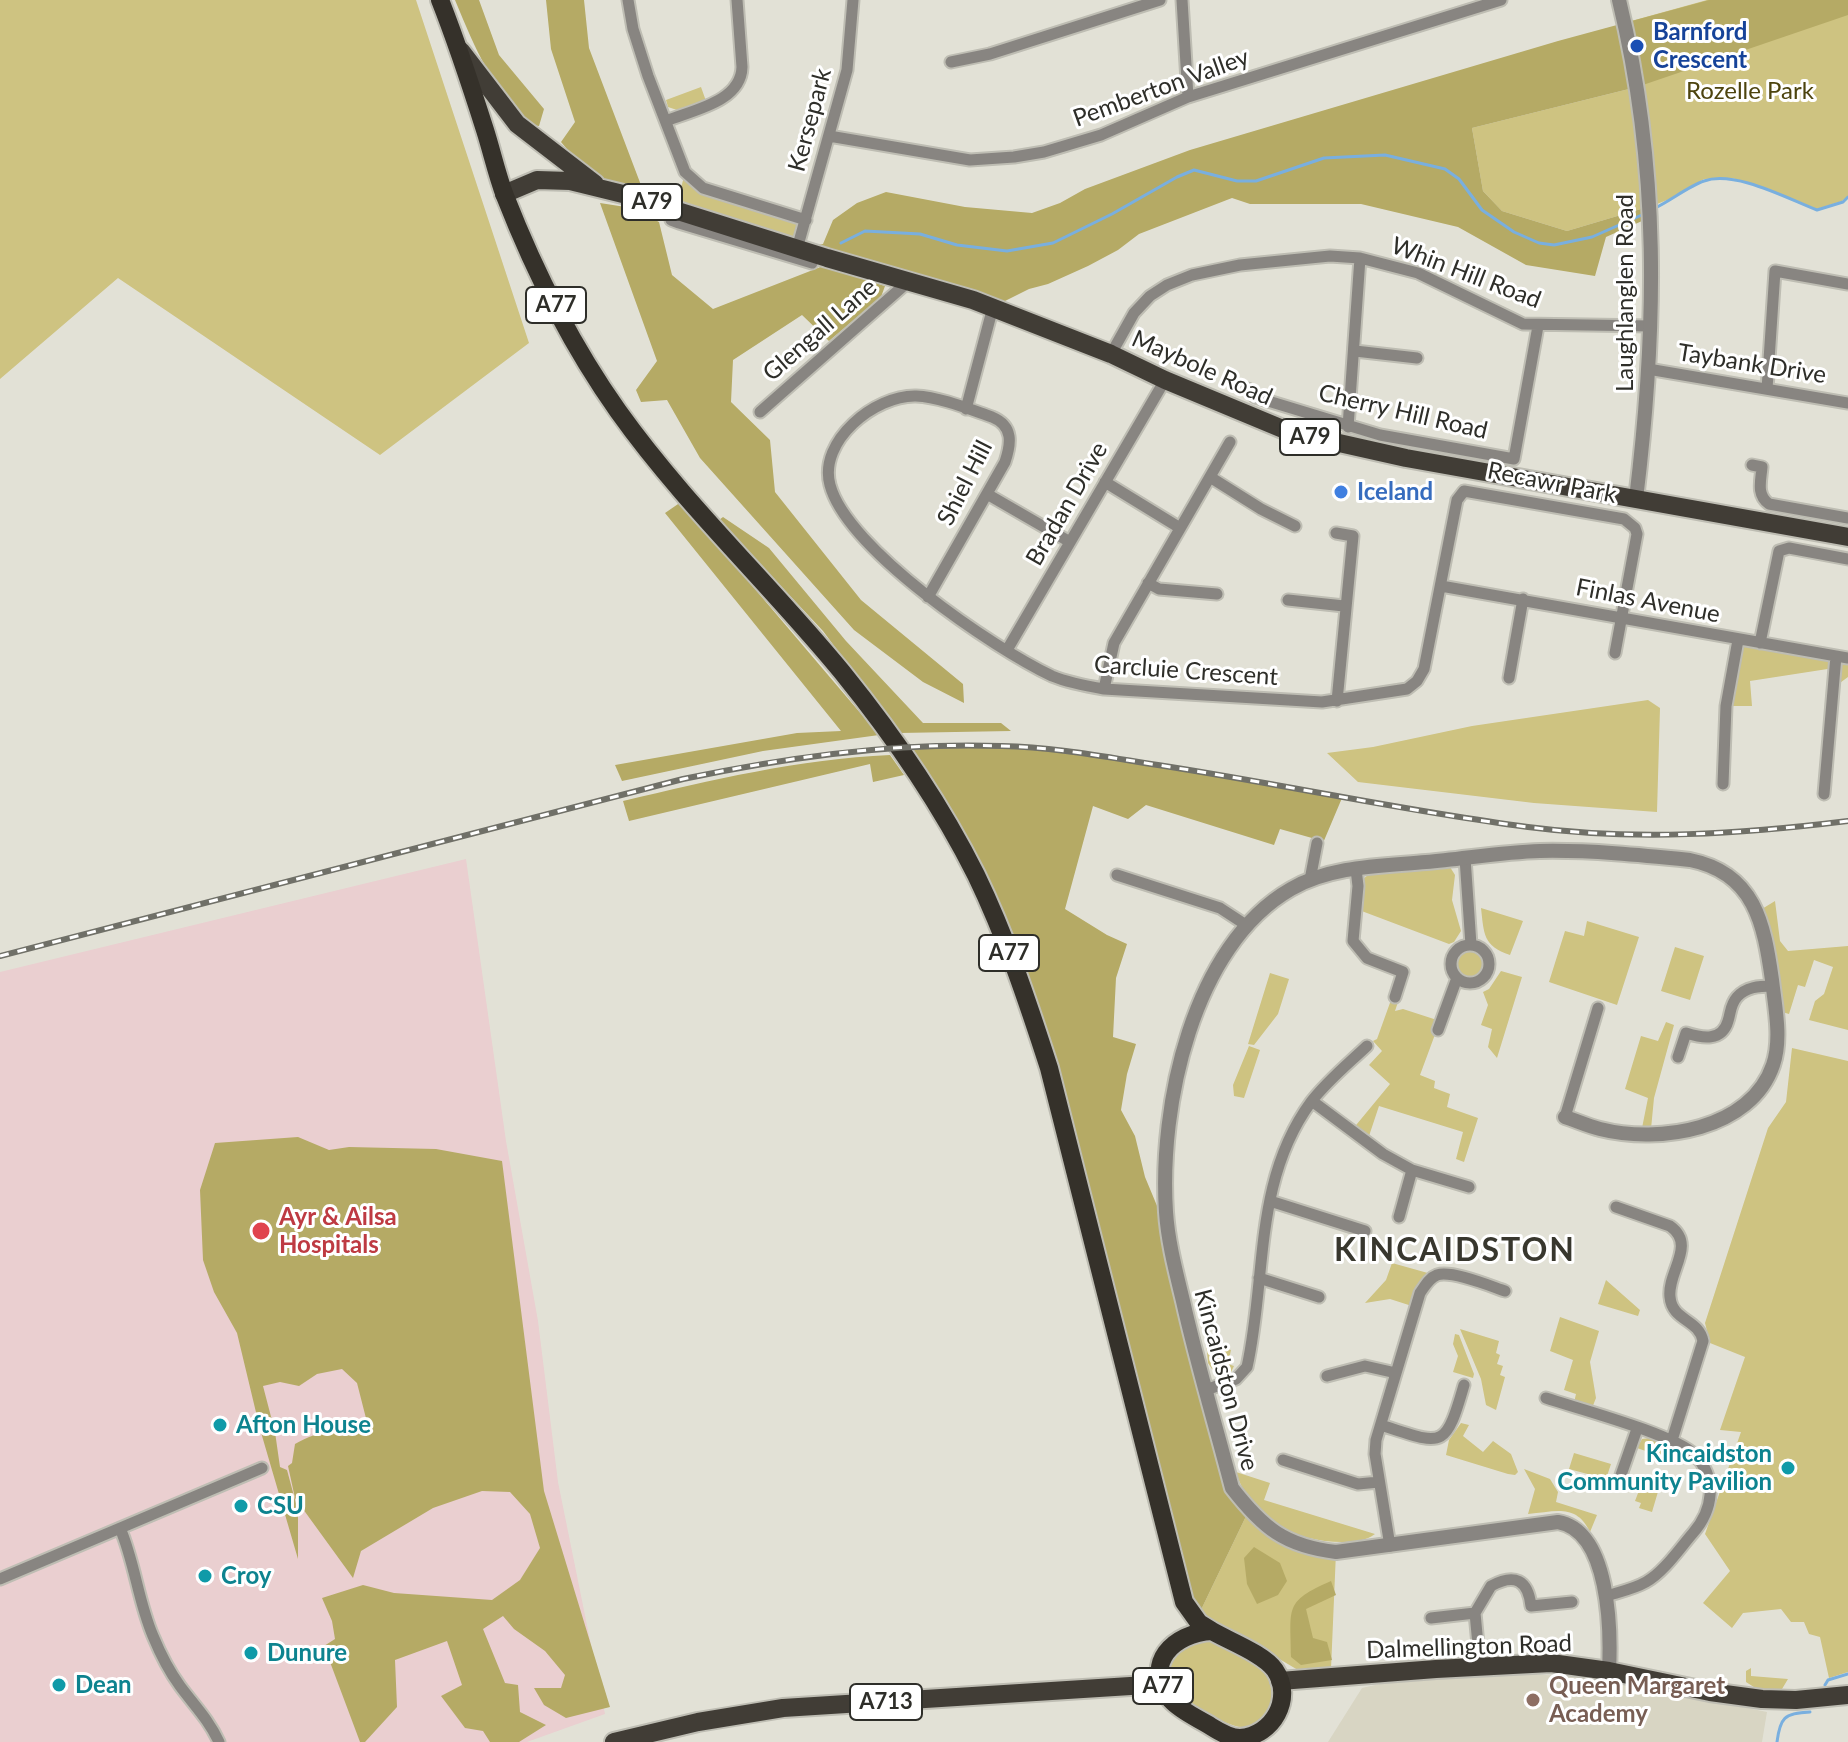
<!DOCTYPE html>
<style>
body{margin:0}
canvas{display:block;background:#e2e1d6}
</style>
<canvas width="1848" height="1742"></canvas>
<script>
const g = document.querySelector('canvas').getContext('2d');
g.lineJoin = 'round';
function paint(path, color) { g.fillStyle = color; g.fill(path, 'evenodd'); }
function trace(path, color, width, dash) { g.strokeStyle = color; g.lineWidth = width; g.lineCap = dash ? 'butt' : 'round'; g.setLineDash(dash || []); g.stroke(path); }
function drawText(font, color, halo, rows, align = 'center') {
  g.font = font + ' Lato,sans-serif'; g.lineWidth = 6; g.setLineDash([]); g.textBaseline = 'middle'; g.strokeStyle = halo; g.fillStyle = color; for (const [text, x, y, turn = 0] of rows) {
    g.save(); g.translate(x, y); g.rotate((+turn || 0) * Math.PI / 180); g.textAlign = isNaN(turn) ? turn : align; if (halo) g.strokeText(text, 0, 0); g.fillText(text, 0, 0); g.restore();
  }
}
paint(new Path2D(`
 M1534,1674L1609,1680L1767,1712L1762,1742H1328L1362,1688L1406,1678Z`), '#d8d5c3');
paint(new Path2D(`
 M466,859L506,1141L538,1321L558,1482L605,1714L527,1742H0V972Z`), '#eacfd0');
paint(new Path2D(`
 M0,0H416L529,343L380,455L118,278L0,379Z
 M1707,0H1848V196L1842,201L1817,209L1766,188L1732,178L1704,179L1677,196L1652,206L1624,23Z
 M701,87L706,101L680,111L668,107L666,100Z
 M1637,87L1651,206L1567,231L1502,211L1483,191L1472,128Z
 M685,173L693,181L806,220L797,249L675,210Z
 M1738,640L1848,658V677L1833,688L1834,668L1750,681L1752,706H1726Z
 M1648,700L1660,708L1657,812L1534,803L1358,782L1327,753L1373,747L1472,726Z
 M1450,867L1455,875L1452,900L1461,931L1454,942L1449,944L1359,910L1363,879L1373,871Z
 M1775,901L1780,941L1788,951L1848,946V1030L1809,1020L1815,1001L1824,994L1833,967L1814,960L1805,987L1798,985L1789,1014L1775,1010L1757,912Z
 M1481,908L1523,921L1510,955C1483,946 1484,934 1481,908Z
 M1587,921L1639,937L1617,1005L1549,982L1565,931L1584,936Z
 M1675,947L1704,956L1690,1000L1661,991Z
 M1456 964a14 14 0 1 1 28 0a14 14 0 1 1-28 0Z
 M1501,971L1522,977L1497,1058L1488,1047L1492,1029L1481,1025L1488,1005L1483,992L1489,989Z
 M1270,973L1289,979L1278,1014L1254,1045L1248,1044Z
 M1391,1000L1398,1002L1395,1011L1403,1009L1440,1021L1420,1075L1435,1081L1434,1088L1450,1094L1447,1107L1478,1118L1464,1162L1456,1159L1463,1132L1379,1106L1367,1142L1352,1130L1390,1084L1369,1065L1382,1051L1373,1041L1377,1039Z
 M1666,1022L1674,1025L1654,1098L1651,1129L1642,1128L1648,1098L1625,1089L1641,1036L1658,1041Z
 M1249,1046L1260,1050L1244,1098L1234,1096L1233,1085Z
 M1792,1048L1848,1061V1672L1829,1678L1820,1637L1809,1634L1804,1622H1791L1781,1609L1743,1613L1732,1628L1703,1603L1730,1571L1705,1534L1741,1432L1720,1430L1745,1357L1710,1343L1705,1323L1768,1128L1786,1102Z
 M1392,1263L1435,1275L1415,1307L1390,1299L1365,1303L1386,1280Z
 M1606,1280L1640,1310L1638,1316L1598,1304Z
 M1560,1317L1599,1331L1590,1362L1596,1398L1590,1413L1573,1407L1576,1394L1564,1390L1573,1360L1550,1351Z
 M1460,1329L1499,1341L1496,1353L1500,1355L1497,1364L1503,1366L1500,1375L1505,1377L1496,1410L1486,1405L1481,1379Z
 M1455,1334L1459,1335L1474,1374L1473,1378L1453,1372L1458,1356L1453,1344Z
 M1206,1341L1231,1350L1228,1364L1234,1366L1231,1372L1216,1375L1208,1363Z
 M1461,1423L1469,1425L1463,1436L1483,1452L1493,1441L1511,1454L1518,1472L1515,1475L1508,1474L1446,1455L1449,1440Z
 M1650,1438L1681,1451L1685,1455L1683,1464L1637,1448L1642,1439Z
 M1574,1453L1611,1464L1606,1479L1569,1469Z
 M1524,1469L1550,1479L1558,1492L1556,1502L1597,1515L1590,1532C1576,1503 1555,1512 1528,1514L1535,1489Z
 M1236,1472L1270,1483L1264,1500L1375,1534C1366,1541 1357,1541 1345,1542C1298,1543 1250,1520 1236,1472Z
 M1628,1474L1660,1485L1652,1512L1639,1508L1641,1503L1635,1501L1640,1488L1626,1483Z
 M1249,1510L1260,1521L1336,1552L1331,1669L1303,1673L1200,1612Z
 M1212,1638C1227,1647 1247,1655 1260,1667C1281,1688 1273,1727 1242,1727C1225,1727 1184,1699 1172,1688C1166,1664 1169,1661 1184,1642Z
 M1751,1668V1676L1788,1679L1782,1689H1757L1746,1682V1671Z`), '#cec381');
paint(new Path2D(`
 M455,0H479L499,55L544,109L539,126L531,125C489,82 478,55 455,0Z
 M546,0H584L589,48L647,201L600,188L561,142L575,122L551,49Z
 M1709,0H1848V15L1637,87L1472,128L1483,191L1502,211L1567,231L1651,206V217L1606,237L1595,276L1526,265L1458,227L1361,204H1250L1232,198L1139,234L1118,250L1088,266L1048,284L1029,289L993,307L797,249L823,244L833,220L857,203L886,192L965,207L1032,213L1060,203L1085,189L1190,150L1558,41Z
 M600,203L632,208L659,222L672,275L713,309L823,266L885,286L881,297L829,341L802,315L733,360L731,402L770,440L775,492L861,600L963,684L964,703L923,682L854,630L700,458L667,400L641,402L636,390L657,361Z
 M681,502L879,735L763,751L622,781L615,765L797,733L841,731L665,513Z
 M723,517L769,548L846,641L923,723H1001L1011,731L899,733L823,631L719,520Z
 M1003,746L1099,756L1342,798L1323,843H1317L1312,838L1280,829L1274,845L1146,805L1128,819L1093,806L1065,909L1107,935L1127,944L1116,978L1113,1037L1136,1044L1127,1074L1121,1110L1135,1136L1145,1177L1170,1237L1232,1488L1249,1510L1200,1612L1194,1617L1025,993L915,770L910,748Z
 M890,755L904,775L873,782L870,764L629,821L623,801C712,780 799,759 890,755Z
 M298,1137L329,1150L349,1147L436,1149L502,1161L544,1491L610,1707L566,1718L544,1705L534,1688H561L565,1675L545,1651L514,1629L503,1616L483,1629L505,1683L518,1685L520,1712L546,1725L519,1742H490L483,1731L465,1728L441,1696L462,1685L447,1641L395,1660L397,1707L365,1742H360L324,1646L335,1639L332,1621L322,1598L363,1585L394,1593L492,1600L520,1580L540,1548L530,1514L510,1492L482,1491L433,1508L361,1551L353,1578L295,1498L288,1466L292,1463L295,1444C309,1436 333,1426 348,1434L369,1430L357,1383L342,1369L317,1374L299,1386L280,1382L263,1386L275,1432L280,1467L287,1470L298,1511V1559L260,1429L237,1333L214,1292L203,1260L200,1190L215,1143Z
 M1254,1547L1280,1563L1287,1581L1278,1595L1257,1604L1247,1584L1244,1558Z
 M1331,1581L1336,1595L1306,1609L1313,1638L1327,1642L1332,1660L1301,1665L1291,1657C1291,1608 1283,1602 1331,1581Z`), '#b5aa65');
trace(new Path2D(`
 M1655,208C1670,201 1689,186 1704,181C1735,170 1788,199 1817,210L1843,202L1848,197
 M841,243L865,231L920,234L957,245L1007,251L1053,243L1112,214L1177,177L1194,170L1237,181H1256L1324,158L1385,155L1445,169L1459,179L1482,210L1514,232L1539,243L1554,245L1592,237L1644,214
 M1825,1685L1828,1680L1848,1674
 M1777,1742C1780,1718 1784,1713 1810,1712`), '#79afdf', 3);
const minor = new Path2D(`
 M628,0L633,29L648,76L685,172L703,188L806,220
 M1182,0L1188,97
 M951,62L990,54L1160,0
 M666,121C693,110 741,102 742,67L737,0
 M829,136L970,160L1014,157L1044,152L1101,135L1188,97L1501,0
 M675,210L671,220L679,223L812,263L816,254
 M797,249L847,70L853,0
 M1355,351L1417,358
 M1111,354L1134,313L1150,296L1167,285L1192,275L1240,265L1330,256L1360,258L1418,273L1523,324L1651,326
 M1648,369L1848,403
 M1248,389L1255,397L1380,435L1514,459L1538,326
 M1767,389L1775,271L1848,284
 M966,409L993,307
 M760,412L909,281
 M1348,427L1360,258
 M1752,465L1762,467C1761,480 1756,495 1769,504L1848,518
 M1210,477L1261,509L1295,526
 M1105,482L1180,528
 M987,494L1070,542
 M1336,533L1353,536L1337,701
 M1148,583L1159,589L1217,594
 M1441,586L1848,658
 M928,597L1005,462C1011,444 1014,426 992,417C969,409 940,397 916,396C875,395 818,441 830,485C847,549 993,648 1052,676C1069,683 1086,686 1104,689L1322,702L1407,689L1417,681L1424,669L1457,500L1464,491L1624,519L1635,528L1637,534L1615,653
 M1288,600L1344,606
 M1760,643L1779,551L1789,548L1848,559
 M1007,650L1165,380
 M1509,678L1523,599
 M1104,689L1114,643L1230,442
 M1723,784L1726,706L1738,640
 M1824,794L1836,656
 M1465,858L1471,945
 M1356,869L1358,886L1353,941L1367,958L1403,972L1395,997
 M1117,875L1220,908L1246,925
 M1310,880L1317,843
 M1451 964a19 19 0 1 1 38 0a19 19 0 1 1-38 0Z
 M1438,1030L1457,978
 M1678,1057L1686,1033C1702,1038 1722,1042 1728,1021C1731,1012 1730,1005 1737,997C1746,987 1759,986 1772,986
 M1312,1101L1383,1154L1412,1170L1469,1187
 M1565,1117L1598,1008
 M1270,1201L1365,1231
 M1616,1207L1670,1226C1697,1245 1667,1272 1670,1297C1672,1321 1699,1319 1703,1341L1672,1440
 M1399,1217L1412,1170
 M1259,1278L1319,1297
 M1327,1376L1365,1366L1396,1373
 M1206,1390L1236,1379L1247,1367C1267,1278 1253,1181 1311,1102C1327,1081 1348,1064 1367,1046
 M1546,1398C1579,1409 1674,1434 1695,1455C1718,1479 1713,1510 1693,1533C1680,1548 1664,1572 1646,1582C1634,1589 1619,1592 1606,1596
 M1381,1425C1443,1445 1445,1451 1464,1385
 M1283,1460L1358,1484L1379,1482
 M1621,1475L1637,1429
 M120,1528C135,1563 138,1601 153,1636C160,1653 169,1671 180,1686C194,1705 209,1720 219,1742
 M1390,1546L1375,1454L1376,1440L1420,1293C1425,1286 1429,1278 1437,1275C1452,1270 1490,1286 1505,1291
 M0,1579L262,1468
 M1475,1613L1491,1586C1515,1573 1528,1580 1531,1606L1572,1602
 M1431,1618L1475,1613L1480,1666`);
const tertiary = new Path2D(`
 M1619,0C1660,168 1657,328 1636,499
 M1565,1117C1577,1121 1588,1126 1600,1129C1659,1144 1751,1130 1773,1065C1782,1039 1775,1007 1772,980C1764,924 1755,873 1690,860C1641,855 1589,850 1540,851C1502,852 1463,859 1426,862C1381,866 1330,866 1291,889C1192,946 1159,1107 1166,1212C1168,1242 1176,1272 1183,1301C1197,1364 1216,1426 1232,1488C1263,1528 1285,1546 1336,1552L1558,1522C1610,1531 1611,1631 1609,1671`);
const primary = new Path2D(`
 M461,51L517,124L595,184
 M504,194L537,180L570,181L627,195L827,258L973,300L1111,354L1165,380L1290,432L1406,458L1848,537
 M1280,1681L1436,1669L1551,1663L1609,1671L1710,1692L1762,1699L1796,1700L1848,1695
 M614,1742L698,1722L783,1708L1162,1684`);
const trunk = new Path2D(`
 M440,0C457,43 471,86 485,130C492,152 497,175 505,196C534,270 572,346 618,411C685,505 769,583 842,672C893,735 940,803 976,875C1006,937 1028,1003 1049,1068L1184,1602L1199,1623L1212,1631
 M1212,1631C1229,1641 1264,1654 1275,1670C1294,1698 1273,1736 1240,1738C1228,1738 1217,1730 1207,1724C1195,1717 1180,1710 1171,1700C1142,1664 1173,1633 1212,1631Z`);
trace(minor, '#bebdb3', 15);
trace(tertiary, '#bebdb3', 18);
trace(primary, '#bebdb3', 22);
trace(trunk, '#bebdb3', 22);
trace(minor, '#888581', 11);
trace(tertiary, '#888581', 14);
trace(primary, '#413d36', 18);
trace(trunk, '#35312a', 18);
const rail = new Path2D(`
 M0,956L683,779C787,757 895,742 1002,746C1054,747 1106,757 1158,765C1282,784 1404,811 1528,827C1634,841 1742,834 1848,821`);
trace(rail, '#707068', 6);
trace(rail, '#fff', 3, [9]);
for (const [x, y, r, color] of [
 [1637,46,8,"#1a4fb4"],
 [1341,492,8,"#3f7fe0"],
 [261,1231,10,"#e0444e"],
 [220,1425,8,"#0f9aa8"],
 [1788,1468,8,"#0f9aa8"],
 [241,1506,8,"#0f9aa8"],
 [205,1576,8,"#0f9aa8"],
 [251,1653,8,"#0f9aa8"],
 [59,1685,8,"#0f9aa8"],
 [1533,1700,8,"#8d6e63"]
]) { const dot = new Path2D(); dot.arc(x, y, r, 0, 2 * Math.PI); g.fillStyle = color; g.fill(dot); trace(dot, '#fff', 3); }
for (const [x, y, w] of [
 [652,202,60],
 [556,305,60],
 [1310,437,60],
 [1009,953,60],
 [1163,1686,60],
 [886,1702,72]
]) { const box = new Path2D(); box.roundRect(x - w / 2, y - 18, w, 36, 6); g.fillStyle = '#fff'; g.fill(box); trace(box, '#2e2e29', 2); }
drawText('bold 22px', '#2e2e29', null, [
 ["A79",652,202],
 ["A77",556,305],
 ["A79",1310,437],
 ["A77",1009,953],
 ["A77",1163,1686],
 ["A713",886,1702]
]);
drawText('bold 24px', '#164399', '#fff', [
 ["Barnford",1653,32],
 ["Crescent",1653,60]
], 'left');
drawText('24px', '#2e2e29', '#fff', [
 ["Pemberton Valley",1161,88,-20],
 ["Kersepark",810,120,-75],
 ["Whin Hill Road",1466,273,21],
 ["Laughlanglen Road",1625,293,-90],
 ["Glengall Lane",820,330,-41],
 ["Taybank Drive",1752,364,9],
 ["Maybole Road",1202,368,24],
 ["Cherry Hill Road",1403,412,13],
 ["Shiel Hill",965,483,-63],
 ["Recawr Park",1552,483,11],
 ["Bradan Drive",1067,504,-60],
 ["Finlas Avenue",1648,601,11],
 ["Carcluie Crescent",1186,671,4],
 ["Kincaidston Drive",1226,1380,75],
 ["Dalmellington Road",1469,1647,-2]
]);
drawText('24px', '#4d440e', '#fff', [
 ["Rozelle Park",1750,91]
]);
drawText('bold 24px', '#366cbe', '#fff', [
 ["Iceland",1357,492]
], 'left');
drawText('bold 24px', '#be3a42', '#fff', [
 ["Ayr & Ailsa",279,1217],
 ["Hospitals",279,1245]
], 'left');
drawText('bold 24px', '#0d838f', '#fff', [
 ["Afton House",236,1425],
 ["Kincaidston",1772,1454,"right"],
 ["Community Pavilion",1772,1482,"right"],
 ["CSU",257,1506],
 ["Croy",221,1576],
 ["Dunure",267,1653],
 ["Dean",75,1685]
], 'left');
drawText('bold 24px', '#785e54', '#fff', [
 ["Queen Margaret",1549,1686],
 ["Academy",1549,1714]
], 'left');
g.letterSpacing = '2px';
drawText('bold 32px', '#38372e', '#fff', [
 ["KINCAIDSTON",1455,1251]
]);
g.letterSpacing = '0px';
</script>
